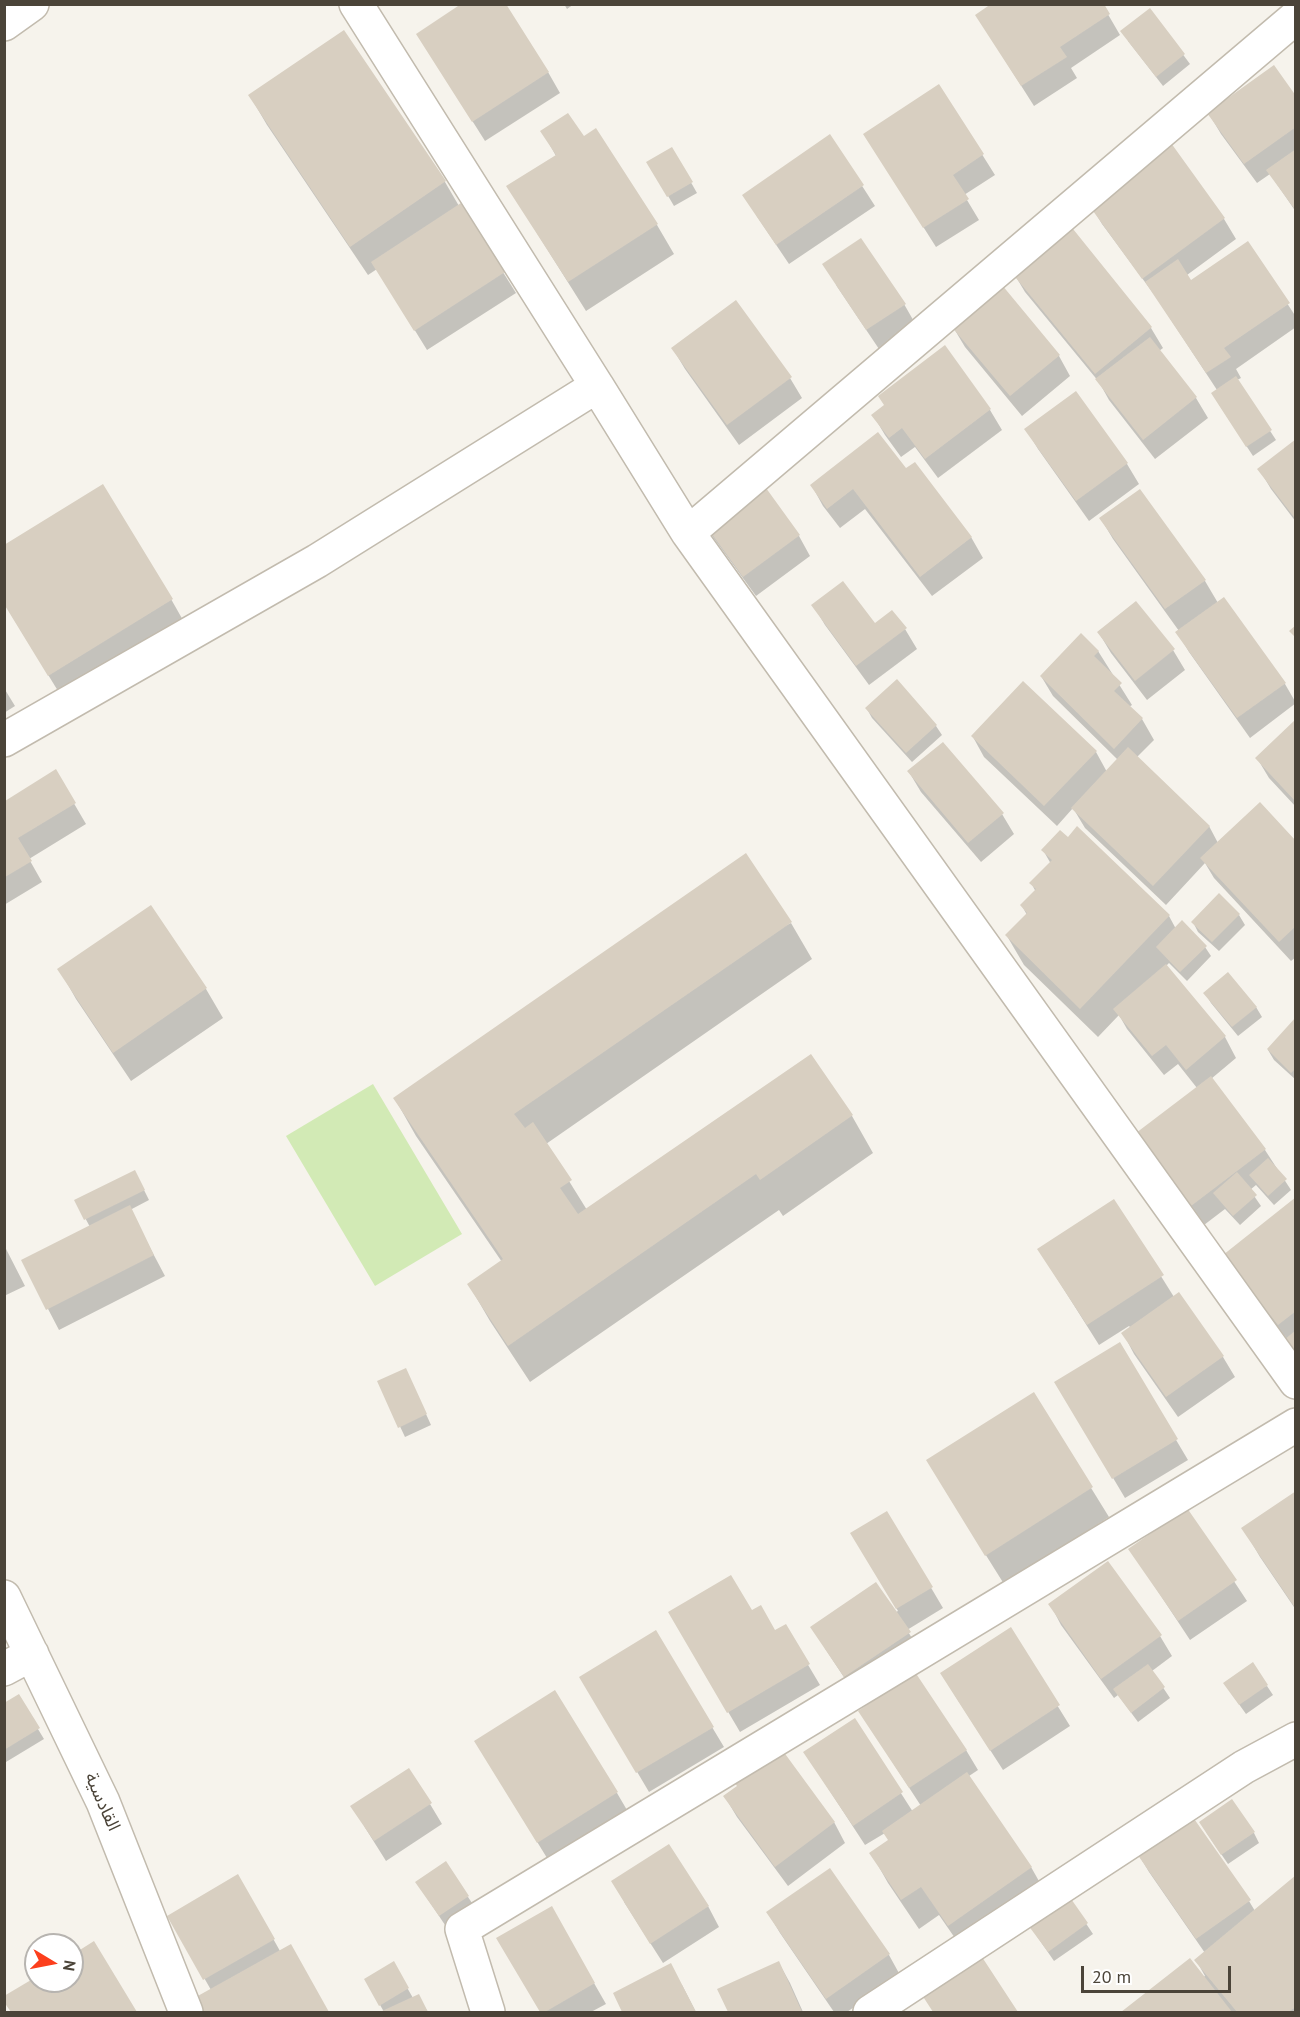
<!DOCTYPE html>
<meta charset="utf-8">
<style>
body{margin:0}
#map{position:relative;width:1300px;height:2017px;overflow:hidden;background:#f6f3ec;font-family:"PT Sans",sans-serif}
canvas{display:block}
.frame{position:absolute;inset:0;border:6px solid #4b4439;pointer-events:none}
.north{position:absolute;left:24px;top:1933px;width:60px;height:60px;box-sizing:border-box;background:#fff;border:2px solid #b7b4b0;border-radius:50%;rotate:100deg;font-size:16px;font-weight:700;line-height:24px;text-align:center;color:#4b4439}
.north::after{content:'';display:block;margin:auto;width:21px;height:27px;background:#fc3f1d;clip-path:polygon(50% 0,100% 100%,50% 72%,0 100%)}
.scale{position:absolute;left:1081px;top:1966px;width:150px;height:27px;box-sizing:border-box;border:3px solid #4b4439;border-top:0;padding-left:8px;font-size:18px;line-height:21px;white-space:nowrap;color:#4b4439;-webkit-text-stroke:4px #fff;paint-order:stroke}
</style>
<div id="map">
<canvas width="1300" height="2017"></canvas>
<div class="frame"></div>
<div class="north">N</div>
<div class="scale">20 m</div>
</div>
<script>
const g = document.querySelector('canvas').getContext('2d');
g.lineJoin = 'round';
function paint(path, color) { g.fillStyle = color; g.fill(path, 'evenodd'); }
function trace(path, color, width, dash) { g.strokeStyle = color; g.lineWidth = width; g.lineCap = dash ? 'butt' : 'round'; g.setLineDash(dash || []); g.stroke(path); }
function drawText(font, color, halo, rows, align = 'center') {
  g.font = font + ' "PT Sans","Noto Sans Arabic",sans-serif'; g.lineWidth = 5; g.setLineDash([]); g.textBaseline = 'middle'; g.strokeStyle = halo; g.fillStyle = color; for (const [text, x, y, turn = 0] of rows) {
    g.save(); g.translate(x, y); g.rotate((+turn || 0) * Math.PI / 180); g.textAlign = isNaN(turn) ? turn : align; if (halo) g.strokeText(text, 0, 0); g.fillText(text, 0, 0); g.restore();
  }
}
paint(new Path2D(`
 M373,1084L462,1234L375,1286L286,1136Z`), '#d2eab5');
paint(new Path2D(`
 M564,4H574L567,9Z
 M1102,4L1120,35L1071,68L1077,78L1034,106L989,35Z
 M1150,10L1190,64L1163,86L1128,41Z
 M344,32L445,182L459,206L461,205L516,293L427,350L377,269L368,275L267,125L250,96Z
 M430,54L548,72L560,93L485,141Z
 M939,86L995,175L964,195L979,220L936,247L877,154Z
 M1296,98V212L1270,174L1257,183L1221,134L1209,114Z
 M542,131L584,138L657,225L674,254L586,311L508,187L556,156Z
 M830,136L875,206L789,264L756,215Z
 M1170,145L1224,219L1236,239L1187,275L1191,282L1248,243L1296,317V327L1236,369L1241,378L1237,380L1276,440L1253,456L1218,403L1217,390L1156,297L1102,224L1090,204Z
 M672,149L697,193L674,206L648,162Z
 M1069,226L1151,328L1163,348L1159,351L1196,398L1208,418L1155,459L1109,400L1099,382L1025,292L1013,272Z
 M836,285L904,304L916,325L879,349Z
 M736,303L790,378L802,398L739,445L685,369L673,349Z
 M953,327L1059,356L1070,376L1022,416L965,347Z
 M944,347L990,410L1002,430L938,478L915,447L901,457L885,435L873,415L885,406Z
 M1075,393L1127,464L1139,484L1089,521L1038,449L1026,429Z
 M1296,441V522L1271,489L1259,469Z
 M906,471L971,537L983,558L932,596L865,509L840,528L823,506L812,486Z
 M1140,491L1205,581L1218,603L1285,684L1296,703L1250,738L1189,652L1177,632L1179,631L1113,539L1101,519Z
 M710,533L799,536L810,556L756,596Z
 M171,599L188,629L66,704L4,603Z
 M1136,603L1173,650L1185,670L1147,700L1111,653L1099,633Z
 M813,605L874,625L905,629L917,649L869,685L825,625Z
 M1098,651L1132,705L1129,707L1142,719L1154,740L1136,758L1209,826L1218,843H1296V957L1291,961L1214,878L1205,863L1166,905L1085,828L1073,808L1057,826L984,757L973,737L1023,683L1096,752L1107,772L1118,760L1053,696L1041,676Z
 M4,688L15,706L4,713Z
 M867,709L936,726L942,735L912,762L872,718Z
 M1296,721V807L1269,778L1257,758Z
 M55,771L86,824L29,859L42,882L4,905V803Z
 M909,772L1002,814L1014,834L981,862L921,792Z
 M1043,850L1169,916L1176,929L1205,947L1211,956L1187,981L1169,963L1166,966L1225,1037L1236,1058L1211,1079L1265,1150L1291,1190L1274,1205L1256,1185L1250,1190L1261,1206L1240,1225L1225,1209L1204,1225L1149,1153L1197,1088L1178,1064L1164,1075L1127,1029L1119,1015L1098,1037L1024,965L1007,936L1027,915L1022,906L1036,892L1031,883L1051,864Z
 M151,907L206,989L223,1018L131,1081L76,999L59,969Z
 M1239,915L1245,925L1219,951L1198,932L1193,922Z
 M791,923L812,959L546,1144L587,1210L811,1056L852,1116L873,1153L783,1216L779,1210L530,1382L490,1321L469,1285L502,1262L416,1136L395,1099Z
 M1205,993L1256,1007L1262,1017L1238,1036L1211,1003Z
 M1296,1020V1080L1274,1060L1268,1050Z
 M140,1182L149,1200L130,1210L165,1276L59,1330L23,1261L90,1227L76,1201Z
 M1296,1199V1358L1287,1339L1236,1275Z
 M1114,1201L1174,1297L1179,1294L1223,1357L1235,1377L1178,1417L1134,1354L1123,1333L1131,1328L1129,1326L1099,1345L1051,1269Z
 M4,1245L25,1286L4,1296Z
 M1119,1344L1188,1460L1125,1498L1056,1382Z
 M406,1370L431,1425L405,1437L379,1382Z
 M1033,1394L1109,1517L1004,1584L945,1490Z
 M1296,1493V1610L1260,1557L1243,1528Z
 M1187,1510L1247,1601L1190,1640L1130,1549Z
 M887,1513L943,1608L907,1630L921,1653L857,1697L824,1647L898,1611L853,1534Z
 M1050,1604L1160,1636L1172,1656L1152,1671L1170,1698L1138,1722L1118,1695L1114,1698L1061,1625Z
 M751,1612L775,1632L785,1626L820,1685L740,1732L670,1613Z
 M1010,1629L1070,1726L1003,1770L954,1694Z
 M655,1632L724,1747L649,1792L581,1677Z
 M1267,1686L1273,1695L1246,1714L1231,1693Z
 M18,1696L44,1739L6,1762L4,1759V1705Z
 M860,1712L966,1750L978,1770L969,1776L1031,1867L1048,1897L966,1954L939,1915L919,1929L888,1883L871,1853L889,1841L885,1833L865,1845L805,1753L854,1720L913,1812L921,1806Z
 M493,1770L617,1793L634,1822L555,1871Z
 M725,1797L834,1822L845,1843L788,1886L737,1817Z
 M430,1804L442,1824L386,1861L364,1826Z
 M1206,1832L1254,1833L1259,1843L1228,1864Z
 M1137,1852L1249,1901L1255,1911L1296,1877V2012H1123L1190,1960L1203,1977L1205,1976L1196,1960L1205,1953L1149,1872Z
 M238,1876L280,1951L290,1946L328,2012H194L211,1990L169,1916Z
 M423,1892L468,1897L474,1906L445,1925Z
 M1069,1898L1093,1934L1054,1961L1036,1935Z
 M624,1902L708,1906L719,1927L663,1963Z
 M551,1908L606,2004L591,2012H541L498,1939Z
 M768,1913L889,1955L900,1975L847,2012H834L780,1933Z
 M94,1943L135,2012H12L4,2000L36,1978V1981H72V1956Z
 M982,1959L1016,2012H934L924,1996Z
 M393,1963L413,1998L418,1996L428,2012H384L366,1980Z
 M779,1963L790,1983L803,2012H729L719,1989Z
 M682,1985L696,2012H624L615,1994Z`), '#0003');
paint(new Path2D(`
 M461,4H506L549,72L472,122L416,34Z
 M991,4H1104L1110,14L1060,47L1067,57L1021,86L975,15Z
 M1150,8L1185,54L1156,77L1120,31Z
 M344,30L446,181L350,247L248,95Z
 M1274,65L1296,96V127L1244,164L1207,113Z
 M939,84L984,154L953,175L969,199L923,228L863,134Z
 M568,113L584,136L596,128L658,224L568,282L506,186L556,155L540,131Z
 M830,134L864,185L776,245L742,195Z
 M1171,143L1225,218L1142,279L1088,204Z
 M672,147L693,182L667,197L646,162Z
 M1296,149V211L1266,170Z
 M461,203L505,272L414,331L371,262Z
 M1069,224L1152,327L1095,374L1011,272Z
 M861,238L906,304L866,330L822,264Z
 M1248,241L1290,303L1224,348L1231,357L1206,373L1145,282L1178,259L1191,280Z
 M1002,285L1060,355L1010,396L951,326Z
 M736,300L792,377L727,425L671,348Z
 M1150,337L1197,397L1143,440L1095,379Z
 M945,345L991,409L925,459L902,428L889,438L871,415L884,405L878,396Z
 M1236,376L1272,430L1246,447L1211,393Z
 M1076,391L1128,463L1076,501L1024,429Z
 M878,432L906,468L915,462L972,537L920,577L853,489L827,509L810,485Z
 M1296,439V516L1294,517L1257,469Z
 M753,470L800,535L743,577L696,512Z
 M103,484L173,599L48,676L4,604V545Z
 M1140,489L1206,580L1165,609L1099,518Z
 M843,581L875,623L892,610L907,628L856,666L811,605Z
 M1224,597L1286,683L1237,718L1175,632Z
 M1136,601L1175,649L1135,681L1097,632Z
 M1296,625V638L1289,631Z
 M1081,633L1099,651L1094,656L1122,683L1114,691L1143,718L1114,749L1040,676Z
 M897,679L937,725L906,753L865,708Z
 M1023,681L1097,751L1044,806L971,736Z
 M1296,719V802L1255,758Z
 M943,742L1004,813L968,843L907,771Z
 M1128,747L1210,826L1153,886L1071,808Z
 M56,769L76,803L18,838L32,861L5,877V801Z
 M1260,802L1296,841V926L1279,942L1200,858Z
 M1077,826L1170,915L1080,1009L1005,935L1027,913L1020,905L1036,889L1029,883L1052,860L1041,850L1060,830L1068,837Z
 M746,853L792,922L514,1114L525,1128L533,1122L572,1180L560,1188L578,1214L811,1054L853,1115L760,1180L756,1174L508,1346L467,1284L503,1259L393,1098Z
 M1219,893L1240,914L1212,942L1191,922Z
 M151,905L207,988L113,1053L57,969Z
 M1182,920L1207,946L1180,972L1156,947Z
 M1166,964L1226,1036L1186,1070L1166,1045L1152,1056L1113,1009Z
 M1228,972L1257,1007L1232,1027L1203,993Z
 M1296,1017V1068L1291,1073L1267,1049Z
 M1211,1076L1266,1149L1191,1206L1136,1133Z
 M1268,1158L1287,1179L1268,1196L1249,1175Z
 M135,1170L145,1190L84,1220L74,1200Z
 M1237,1172L1257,1195L1233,1216L1213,1193Z
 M1296,1197V1311L1278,1325L1223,1255Z
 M1114,1199L1164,1275L1087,1325L1037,1249Z
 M130,1205L154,1255L46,1310L21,1260Z
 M1179,1292L1224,1356L1166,1397L1121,1333Z
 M1296,1330V1354L1284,1340Z
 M1120,1342L1178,1439L1112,1479L1054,1382Z
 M406,1368L427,1414L398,1428L377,1381Z
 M1034,1392L1093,1487L985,1556L926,1460Z
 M1296,1491V1609L1241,1528Z
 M1187,1508L1237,1580L1178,1621L1128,1549Z
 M887,1511L933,1587L896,1609L850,1533Z
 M1108,1561L1162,1635L1101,1679L1048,1604Z
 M731,1575L752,1610L761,1605L775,1630L786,1624L810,1664L727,1713L668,1612Z
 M876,1582L911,1632L844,1677L810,1627Z
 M1011,1627L1060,1705L990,1751L940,1673Z
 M656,1630L714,1727L636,1773L579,1677Z
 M1253,1662L1268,1685L1239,1705L1223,1683Z
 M1148,1664L1165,1687L1131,1713L1113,1689Z
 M915,1672L967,1750L909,1788L858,1711Z
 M555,1690L618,1792L537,1843L474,1741Z
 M19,1694L40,1728L4,1750V1703Z
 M855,1718L903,1792L853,1826L803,1752Z
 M783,1751L835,1822L775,1867L723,1796L737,1786L730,1776Z
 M409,1768L432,1803L374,1841L350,1806Z
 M967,1772L1032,1867L948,1926L921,1887L901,1900L869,1853L888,1840L882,1831Z
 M1232,1799L1255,1832L1221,1855L1199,1822Z
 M1190,1813L1251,1900L1196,1939L1135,1851Z
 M669,1844L709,1906L650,1944L611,1881Z
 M446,1861L469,1896L439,1916L415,1882Z
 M830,1868L890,1954L826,1999L766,1912Z
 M238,1874L275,1939L203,1980L167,1916Z
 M1296,1875V2007L1288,2012H1237L1194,1960Z
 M1069,1896L1088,1923L1048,1952L1028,1925Z
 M552,1906L595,1983L545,2012H540L496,1938Z
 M94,1941L137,2012H11L4,2002V1996L36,1977V1981H72V1955Z
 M291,1944L329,2012H193L187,2002Z
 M982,1957L1018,2012H933L922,1995Z
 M1190,1958L1232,2012H1121Z
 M394,1961L409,1988L379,2006L364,1979Z
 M779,1961L802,2012H728L717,1989Z
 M671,1963L696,2012H622L613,1993Z
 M419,1994L428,2012H380Z`), '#d8cfc1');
const minor = new Path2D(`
 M356,4L597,386
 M4,24L32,4
 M688,533L1296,1382
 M4,740L317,561L597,386L688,533L1296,17
 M4,1597L103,1802L186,2012
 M4,1669L32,1654
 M488,2012L462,1929L1296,1425
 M870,2012L1244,1767L1296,1739`);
trace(minor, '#c2bbae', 36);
trace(minor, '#fff', 33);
drawText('18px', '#4b4439', '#fff', [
 ["القادسية",102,1802,66]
]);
</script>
